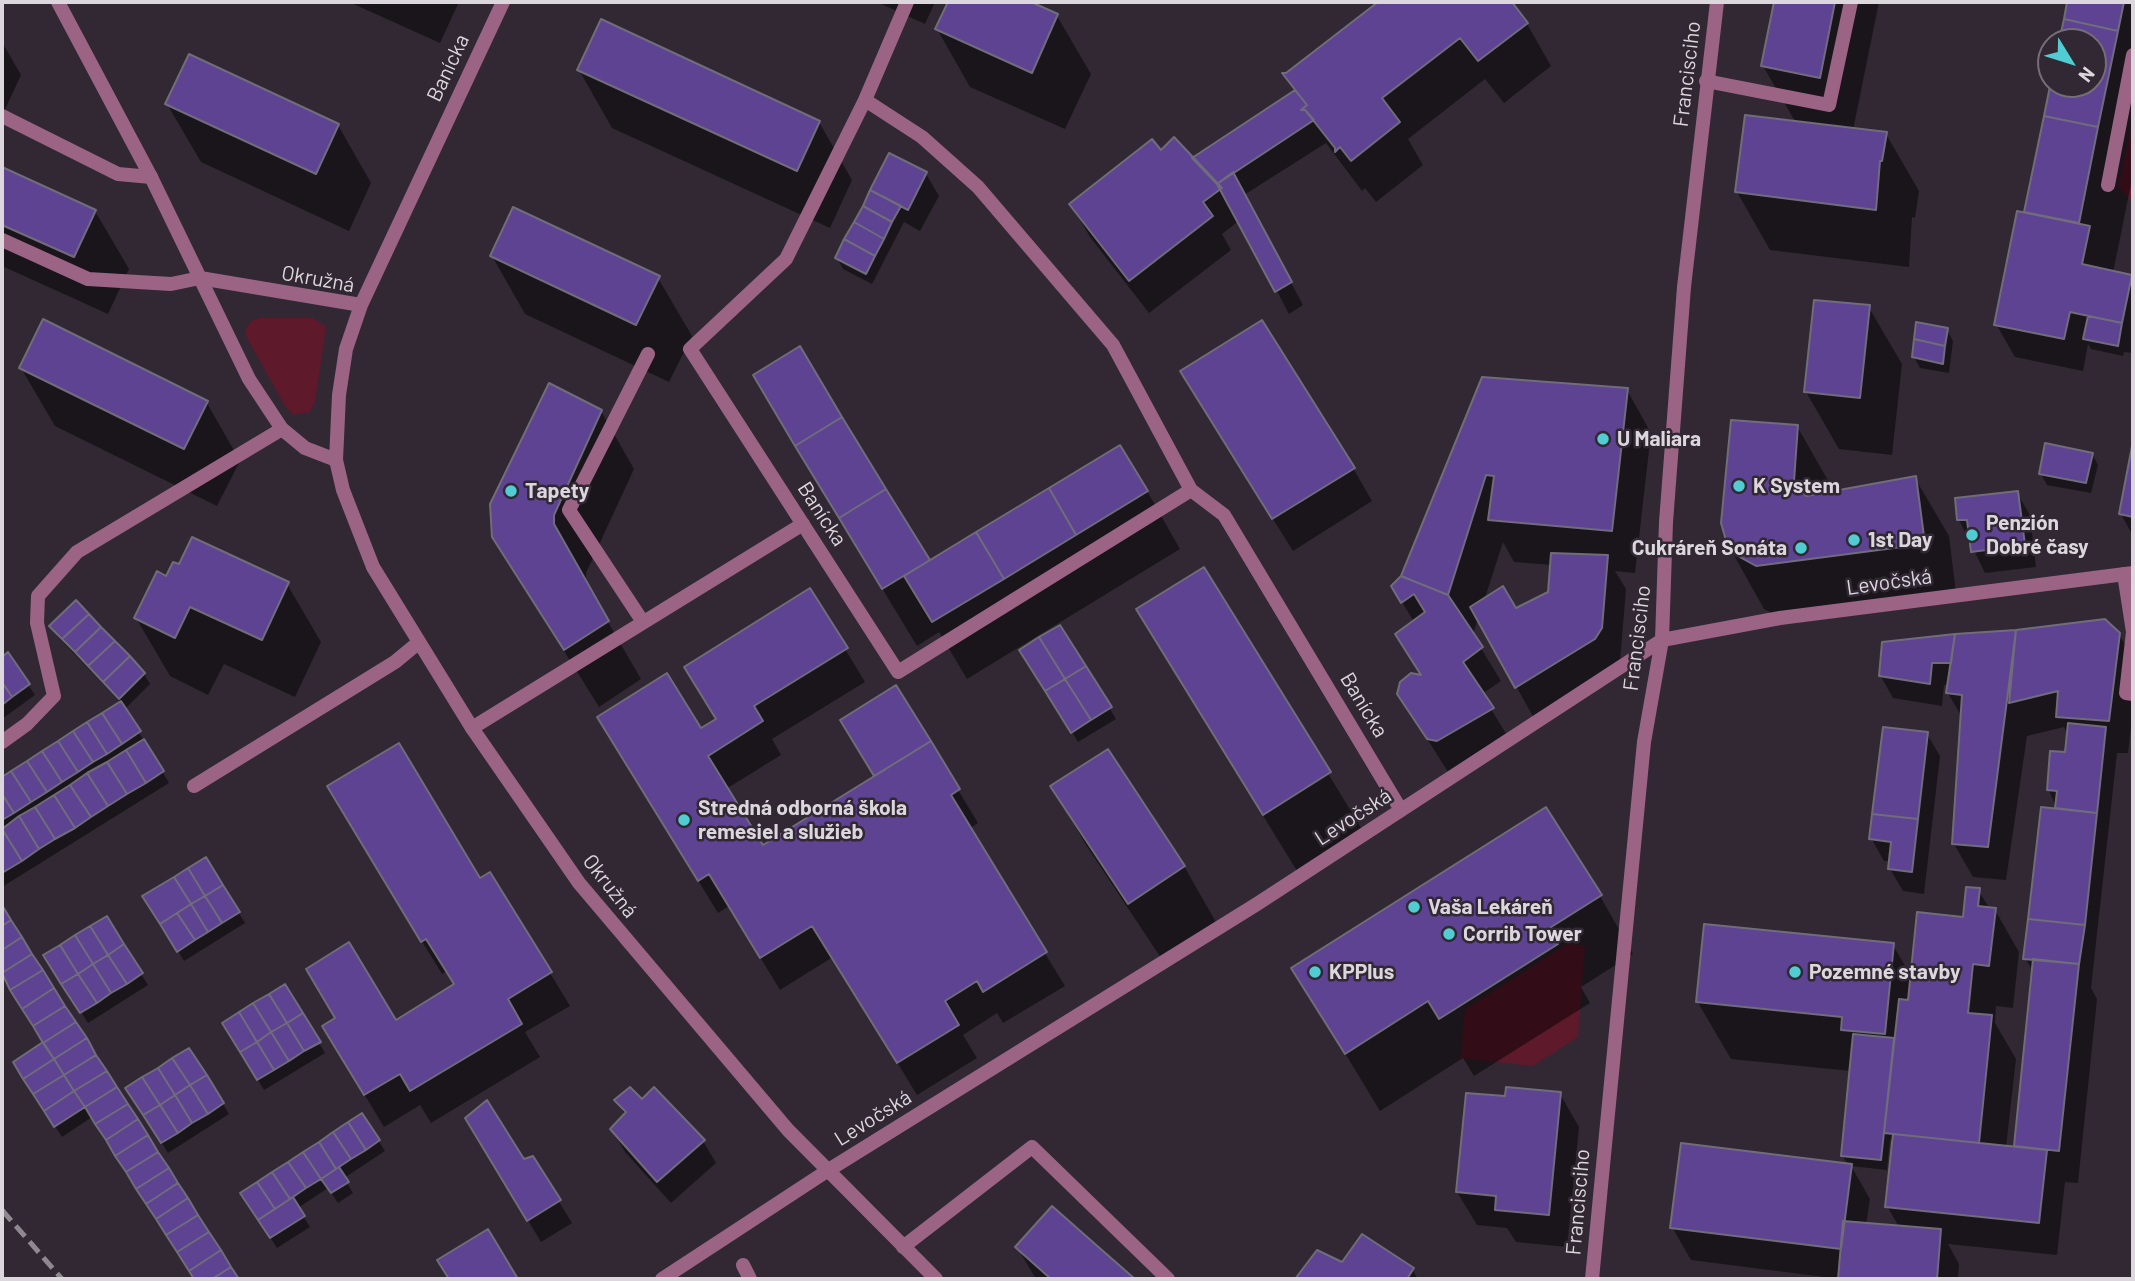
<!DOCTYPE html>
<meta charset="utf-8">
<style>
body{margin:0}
#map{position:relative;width:2135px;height:1281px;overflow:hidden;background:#312833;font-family:Barlow,sans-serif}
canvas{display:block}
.frame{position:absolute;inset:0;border:4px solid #dcd6dd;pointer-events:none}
.north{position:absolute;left:2037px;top:28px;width:70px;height:70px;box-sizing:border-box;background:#312833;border:2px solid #756e77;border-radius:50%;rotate:128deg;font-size:19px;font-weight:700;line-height:28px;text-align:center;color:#dcd6dd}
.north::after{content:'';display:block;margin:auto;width:24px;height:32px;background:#51ccd3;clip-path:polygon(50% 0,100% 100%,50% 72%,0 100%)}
</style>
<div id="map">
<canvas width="2135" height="1281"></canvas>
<div class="frame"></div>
<div class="north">N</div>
</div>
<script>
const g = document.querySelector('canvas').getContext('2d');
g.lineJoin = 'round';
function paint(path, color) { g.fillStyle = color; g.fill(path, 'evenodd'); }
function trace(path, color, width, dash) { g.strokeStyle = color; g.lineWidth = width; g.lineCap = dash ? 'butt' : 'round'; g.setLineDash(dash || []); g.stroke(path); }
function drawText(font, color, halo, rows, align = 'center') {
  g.font = font + ' Barlow,sans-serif'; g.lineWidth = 5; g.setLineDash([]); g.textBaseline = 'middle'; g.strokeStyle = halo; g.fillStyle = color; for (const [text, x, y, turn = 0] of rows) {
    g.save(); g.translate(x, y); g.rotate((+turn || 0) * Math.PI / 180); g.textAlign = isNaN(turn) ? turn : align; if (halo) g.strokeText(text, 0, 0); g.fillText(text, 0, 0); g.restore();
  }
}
paint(new Path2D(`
 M2133,117V202L2118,187Z
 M260,318H313L326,327L315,402L310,412L293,415L285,406L247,338L245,330L251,321Z
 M1567,944L1585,945L1578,1037L1533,1066L1460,1058L1465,1009Z`), '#5e192b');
paint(new Path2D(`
 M349,2H459L440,43Z
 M877,2H935L925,24Z
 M949,2H1027L1057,16L1091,74L1065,129L970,87L937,29Z
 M1381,2H1509L1527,24L1551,66L1504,103L1485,79L1408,139L1423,165L1376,202L1365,188L1362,191L1326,143L1244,195L1303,305L1289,314L1240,220L1222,234L1231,250L1149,313L1090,237L1071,204L1161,152L1193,160L1296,92L1286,76Z
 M1776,2H1879L1853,130L1886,134L1919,191L1915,218L1912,217L1909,267L1770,250L1737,192L1796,123L1763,66Z
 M2069,2H2133V174L2113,273L2131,276L2133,280V353L2124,352L2123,356L2091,349L2088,344L2083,371L2015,357L1996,324L2028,215L2052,84H2093V42H2061Z
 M2,42L21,75L2,116Z
 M579,70L819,122L852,180L830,228L612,128Z
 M167,104L338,125L371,183L349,231L201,162Z
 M2,169L95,211L129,269L108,314L2,266Z
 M926,174L939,196L920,231L904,222L872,284L843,269L837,258Z
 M492,256L658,278L692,336L669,382L525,314Z
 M1868,306L1902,364L1892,455L1839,449L1806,392Z
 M1947,330L1953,341L1949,373L1920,368L1914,357Z
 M799,349L929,563L1147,491L1180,549L967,679L939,632L917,646L788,433Z
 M21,368L207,403L240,461L217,506L55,426Z
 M1483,379L1627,390L1651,433L1635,573L1615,571L1626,589L1620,662L1535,720L1478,618L1473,635L1501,681L1482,694L1511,742L1448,772L1399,694L1422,676L1397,635L1414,622L1393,587L1402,577ZM1503,542L1514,562L1552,565L1549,593L1515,610L1484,601Z
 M1201,404L1353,468L1372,501L1293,551Z
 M601,411L634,469L586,573V584L641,679L599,707L493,537Z
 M1797,426L1830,484V493L1915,478L1949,536L1957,601L1790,623L1764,609L1731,550Z
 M2133,450V536L2121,514Z
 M2092,454L2098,465L2091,493L2047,485L2041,474Z
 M2017,493L2030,515L2036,567L1985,573L1959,520Z
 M1204,569L1363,831L1297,871L1172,667Z
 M167,578L287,584L321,642L295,697L224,664L208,695L170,676L136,618Z
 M810,591L865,682L772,739L781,755L726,789L762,847L876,777L862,753L896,687L978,823L969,829L1065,986L1003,1023L997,1013L963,1035L977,1058L917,1095L833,957L780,990L729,906L718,913L618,750L701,730L717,720Z
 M2104,620L2119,634L2133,659V708L2128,753H2117L2091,988L2097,999L2078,1183L2065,1182L2057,1255L1948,1244L1959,1264L1958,1279H1840L1691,1260L1672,1227L1848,1165L1842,1155L1851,1071L1731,1059L1697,1001L1893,945L1912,978L1965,919L1978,890L1990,909L1995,910L2019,952L2013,1008L1996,1006L1995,1023L2016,1059L2006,1147L2015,1148L2034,973L2025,958L2057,810L2049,790L2066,754L2068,735L2064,727L2027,736L2006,880L1973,877L1954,844L1963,719L1948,693L1949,685H1944L1942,706L1893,698L1880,675L1955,636ZM1890,1139L1893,1145L1887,1206L1899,1227L1866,1225L1870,1199L1851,1166L1887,1170Z
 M51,626L144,674L150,684L125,709L169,783L2,887V779L121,703L58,637Z
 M1060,627L1116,719L1078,742L1022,650Z
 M8,655L35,695L2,719V659Z
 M1927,734L1940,756L1924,894L1903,891L1890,869L1891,861H1884L1871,838Z
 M1053,787L1184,866L1217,924L1163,961L1086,845Z
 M348,820L480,880L490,874L570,1006L525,1032L540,1057L431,1123L420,1105L384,1127L343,1059L456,985L447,971L442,974Z
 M1600,896L1633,954L1581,987L1590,1003L1474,1076L1463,1058L1380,1111L1294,969Z
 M145,897L239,913L245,923L184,961Z
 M2,909L237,1279H195L92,1117L62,1137L21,1073L45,1043L2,975Z
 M106,918L148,985L88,1023L52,966Z
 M285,986L325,1053L264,1090L224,1023Z
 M1560,1094L1579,1127L1567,1247L1516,1242L1507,1228L1477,1225L1457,1192L1507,1098Z
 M134,1099L223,1104L229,1114L168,1153Z
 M617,1101L641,1102L703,1141L716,1163L671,1203L625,1152L612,1129L625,1115Z
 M362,1115L385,1151L344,1178L353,1193L338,1203L328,1188L298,1208L310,1227L277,1248L249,1204Z
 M480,1140L524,1162L532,1158L572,1223L541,1242Z
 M1052,1209L1132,1279H1036L1017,1247Z
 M1317,1252L1343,1264L1412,1269L1418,1279H1297Z`), '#0007');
const building = new Path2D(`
 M948,2H1031L1058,14L1032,73L935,29Z
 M1378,2H1512L1528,23L1478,61L1460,38L1382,98L1400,122L1351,161L1340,147L1335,152V148L1305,110H1301L1307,105L1282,73H1286Z
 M1774,2H1835L1820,78L1761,66Z
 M2067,2H2124L2118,31L2064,19Z
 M601,19L820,121L797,171L577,70Z
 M2064,19L2118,31L2098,127L2044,116L2051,81V84H2093V42H2059Z
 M189,54L339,124L316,174L165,104Z
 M1295,90L1307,105L1301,110H1305L1314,120L1217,184L1192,158Z
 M1745,115L1887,132L1882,161H1880L1876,210L1735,192Z
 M2044,116L2098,127L2079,223L2024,212Z
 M1174,137L1222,188L1203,202L1213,216L1129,281L1069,204L1152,139L1161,150Z
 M889,153L927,172L908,210L870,190Z
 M2,167L96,210L74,257L2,225Z
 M1233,172L1292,282L1275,292L1217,184Z
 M870,190L901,206L892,222L863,206Z
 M863,206L892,222L884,239L854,222Z
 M513,207L660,276L636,325L490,256Z
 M2017,211L2090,226L2082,264L2132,275L2122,323L2070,312L2064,339L1994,325Z
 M854,222L884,239L875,256L844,239Z
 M844,239L875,256L866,274L835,258Z
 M1814,300L1870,305L1860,398L1804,392Z
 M2088,316L2122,323L2118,346L2083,339Z
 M43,319L208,401L184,449L19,368Z
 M1262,320L1355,468L1272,519L1180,371Z
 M1916,322L1948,328L1945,346L1914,339Z
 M1914,339L1945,346L1943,364L1912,357Z
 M800,346L842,417L795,446L753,375Z
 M1482,377L1628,388L1612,531L1488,520L1494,476L1486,475L1448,595L1401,576Z
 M549,383L602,410L554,515V524L609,621L564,650L492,537L490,504Z
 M842,417L886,489L839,518L795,446Z
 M1731,420L1798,425L1794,481L1806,496L1916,476L1925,544L1756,566L1729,551L1721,523Z
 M2133,441V517L2119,514Z
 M2045,443L2093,453L2086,483L2039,474Z
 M1120,445L1148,491L1076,535L1049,488Z
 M1049,488L1076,535L1004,579L976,532Z
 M886,489L930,560L882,589L839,518Z
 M2018,491L2025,545L1971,552L1967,520H1957L1955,498Z
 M976,532L1004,579L932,622L904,576Z
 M192,537L289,582L262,640L190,607L175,638L134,618L157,571L166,576L173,562L179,564Z
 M1551,553L1608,555L1602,628L1595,639L1515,688L1470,607L1503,586L1516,608L1548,592Z
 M1204,567L1331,772L1263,815L1136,609Z
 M1401,576L1448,595L1483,647L1463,662L1494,708L1437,741L1427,739L1397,694L1400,682L1411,673L1421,675L1395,634L1425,612L1414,594L1401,603L1391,586Z
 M810,588L848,648L754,706L763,721L708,756L763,845L931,741L960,789L951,795L1047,952L983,992L977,981L945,1001L959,1025L897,1063L812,926L760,958L709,874L698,881L597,717L667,673L701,728L716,719L684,667Z
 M76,600L89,614L62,639L49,626Z
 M89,614L101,627L75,652L62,639Z
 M2105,619L2120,633L2109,721L2056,717L2058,691L2009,703L2016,630Z
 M1060,625L1086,666L1065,679L1039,637Z
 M101,627L115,641L88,666L75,652Z
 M2016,630L1988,847L1952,844L1962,695L1946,693L1955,634Z
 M1955,634L1951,663H1932L1930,684L1879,676L1882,642Z
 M1039,637L1065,679L1045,691L1019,650Z
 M115,641L130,656L103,682L88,666Z
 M8,652L30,684L12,697L2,682V657Z
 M130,656L145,673L119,699L103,682Z
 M1086,666L1112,707L1091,720L1065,679Z
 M1065,679L1091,720L1071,733L1045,691Z
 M2,682L12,697L2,705Z
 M896,685L931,741L874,776L840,720Z
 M121,701L141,731L122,744L102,713Z
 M102,713L122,744L107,754L87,722Z
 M87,722L107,754L93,762L73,731Z
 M2068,723L2106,727L2097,813L2055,808L2057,791L2047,790L2050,751L2065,752Z
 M1883,727L1928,732L1918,819L1872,814Z
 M73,731L93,762L78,772L58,741Z
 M144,739L164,771L146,783L126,750Z
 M58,741L78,772L62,782L42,751Z
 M399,743L480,878L490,872L552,972L508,999L522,1024L410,1091L400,1074L364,1095L322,1026L335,1018L306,969L349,942L396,1020L454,984L426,939L421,942L327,786Z
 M1108,749L1185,866L1128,904L1050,786Z
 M126,750L146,783L127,794L107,762Z
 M42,751L62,782L47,792L27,761Z
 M27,761L47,792L31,802L11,771Z
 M107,762L127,794L108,806L87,773Z
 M11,771L31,802L14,813L2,794V777Z
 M87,773L108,806L91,817L70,785Z
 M70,785L91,817L75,828L54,795Z
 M2,794L14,813L2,820Z
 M54,795L75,828L55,839L35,807Z
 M35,807L55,839L39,849L19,816Z
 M1546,807L1602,895L1548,929L1558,944L1439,1019L1428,1001L1345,1054L1291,968Z
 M2041,807L2097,813L2085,925L2028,919Z
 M1872,814L1918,819L1912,872L1888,869L1891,842L1869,839Z
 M19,816L39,849L22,861L2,829Z
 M2,829L22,861L2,873Z
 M206,857L223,885L205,896L188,868Z
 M188,868L205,896L191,904L174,877Z
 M174,877L191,904L160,924L142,896Z
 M223,885L240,912L222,923L205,896Z
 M1966,887L1980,888L1978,906L1996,908L1989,966L1973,964L1968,1013L1992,1015L1979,1143L1884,1133L1899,999L1908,1000L1917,912L1963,917Z
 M205,896L222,923L208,932L191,904Z
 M191,904L208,932L195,940L177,913Z
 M2,905L11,920L2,926Z
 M177,913L195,940L177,952L160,924Z
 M107,916L124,944L108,955L90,926Z
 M2028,919L2085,925L2079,964L2023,959Z
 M11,920L22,937L2,950V926Z
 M1704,924L1894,943L1885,1034L1841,1030L1842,1017L1696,1002Z
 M90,926L108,955L93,964L75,935Z
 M75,935L93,964L78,974L60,945Z
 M22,937L32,954L2,973V950Z
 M124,944L143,973L127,984L108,955Z
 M60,945L78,974L61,984L43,955Z
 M32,954L43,970L10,990L2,973Z
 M108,955L127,984L111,993L93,964Z
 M2033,959L2079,964L2059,1151L2014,1146Z
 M93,964L111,993L97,1003L78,974Z
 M43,970L54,988L22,1009L10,990Z
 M78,974L97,1003L80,1013L61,984Z
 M285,984L303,1013L287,1023L269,994Z
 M54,988L65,1006L33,1026L22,1009Z
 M269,994L287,1023L271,1032L253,1003Z
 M253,1003L271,1032L257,1042L239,1012Z
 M65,1006L76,1022L43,1043L33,1026Z
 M239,1012L257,1042L240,1052L222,1023Z
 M303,1013L321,1042L304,1051L287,1023Z
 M76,1022L87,1038L54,1059L43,1043Z
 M287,1023L304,1051L289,1061L271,1032Z
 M271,1032L289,1061L274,1070L257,1042Z
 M1853,1034L1894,1038L1881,1160L1841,1156Z
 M87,1038L96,1055L64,1075L54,1059Z
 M43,1042L54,1059L23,1079L13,1062Z
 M257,1042L274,1070L257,1080L240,1052Z
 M189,1048L207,1075L190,1085L172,1058Z
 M96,1055L107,1071L74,1091L64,1075Z
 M172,1058L190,1085L175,1095L158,1068Z
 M54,1059L64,1075L33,1094L23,1079Z
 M158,1068L175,1095L160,1105L142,1077Z
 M107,1071L117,1087L85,1107L74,1091Z
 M64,1075L74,1091L44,1111L33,1094Z
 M207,1075L224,1103L208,1114L190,1085Z
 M142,1077L160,1105L143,1115L125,1088Z
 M190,1085L208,1114L192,1123L175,1095Z
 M117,1087L128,1104L95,1124L85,1107Z
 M630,1087L642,1099L654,1087L705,1140L657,1182L610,1129L626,1112L614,1100Z
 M1506,1087L1561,1092L1549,1215L1495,1210L1496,1196L1456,1192L1466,1093L1505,1096Z
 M74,1091L85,1107L54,1127L44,1111Z
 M175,1095L192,1123L178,1133L160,1105Z
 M487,1100L524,1159L533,1156L561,1200L527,1221L465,1118Z
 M128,1104L138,1119L106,1140L95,1124Z
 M160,1105L178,1133L161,1143L143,1115Z
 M362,1113L380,1140L366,1150L348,1122Z
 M138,1119L148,1135L115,1156L106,1140Z
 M348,1122L366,1150L351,1159L333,1132Z
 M333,1132L351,1159L336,1169L319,1142Z
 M1893,1134L2047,1150L2039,1223L1885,1207Z
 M148,1135L158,1152L126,1172L115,1156Z
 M319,1142L336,1169L321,1179L303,1152Z
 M1681,1143L1852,1164L1841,1249L1670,1228Z
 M158,1152L169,1168L136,1189L126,1172Z
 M303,1152L321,1179L306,1188L288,1162Z
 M288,1162L306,1188L290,1199L272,1172Z
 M339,1167L349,1182L331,1193L321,1179Z
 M169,1168L178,1183L146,1204L136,1189Z
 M272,1172L290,1199L275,1209L257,1182Z
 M257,1182L275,1209L258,1220L240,1193Z
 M178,1183L188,1198L156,1219L146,1204Z
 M293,1197L305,1216L270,1238L258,1220Z
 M188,1198L198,1215L166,1235L156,1219Z
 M1052,1206L1095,1244L1135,1279H1051L1015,1247Z
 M198,1215L209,1232L177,1252L166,1235Z
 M1843,1221L1941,1229L1937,1279H1838Z
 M488,1229L518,1279H449L437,1260Z
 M209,1232L221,1250L189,1271L177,1252Z
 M1362,1234L1414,1268L1407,1279H1295L1317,1250L1342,1262Z
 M221,1250L231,1267L212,1279H194L189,1271Z
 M231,1267L239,1279H212Z`);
paint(building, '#5d4392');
trace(building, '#706c7b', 2);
trace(new Path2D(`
 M907,2L865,100L786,259L690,349L898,672L1191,490
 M1706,81L1829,105L1851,2
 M865,100L922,137L978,187L1113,345L1191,490L1224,515L1401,810
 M2,116L118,174L151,177
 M2108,185L2133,55
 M2,240L88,279L171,284L200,278
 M2124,574L2133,632L2126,693L2133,694
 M643,622L569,510L648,354
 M472,728L803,524
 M2,742L27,724L54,696L37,623L38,596L77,552L282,429
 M194,786L395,662L418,643
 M903,1247L1032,1147L1168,1279
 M743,1265L750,1279`), '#9b6484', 14);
trace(new Path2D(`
 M58,2L151,177L249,379L282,429L305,448L336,460
 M503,2L361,305L346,349L339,395L336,460L343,490L373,567L472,728L579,883L788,1130L936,1279
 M200,278L361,305
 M662,1279L827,1171L1257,904L1662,640L1780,618L2133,573
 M1592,1279L1644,742L1662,640L1666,522L1684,287L1717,2`), '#9b6484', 14);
trace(new Path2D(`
 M2,1210L62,1279`), '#8f8891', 5, [14, 7]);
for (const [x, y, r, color] of [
 [1603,439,7,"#51ccd3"],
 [1739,486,7,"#51ccd3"],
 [511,491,7,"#51ccd3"],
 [1972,535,7,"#51ccd3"],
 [1854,540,7,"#51ccd3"],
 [1801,548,7,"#51ccd3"],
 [684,820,7,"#51ccd3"],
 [1414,907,7,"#51ccd3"],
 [1449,934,7,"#51ccd3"],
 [1315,972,7,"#51ccd3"],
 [1795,972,7,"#51ccd3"]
]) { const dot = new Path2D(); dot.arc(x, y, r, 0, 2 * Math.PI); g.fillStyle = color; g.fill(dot); trace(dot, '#312833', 2.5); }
drawText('21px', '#dcd6dd', '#312833', [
 ["Banícka",448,68,-65],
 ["Francisciho",1687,74,-83],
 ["Okružná",318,279,10],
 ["Banícka",822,514,57],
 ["Levočská",1889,582,-8],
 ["Francisciho",1637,638,-83],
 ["Banícka",1364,705,59],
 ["Levočská",1353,817,-33],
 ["Okružná",610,886,52],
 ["Levočská",873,1118,-32],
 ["Francisciho",1578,1202,-85]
]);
drawText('bold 21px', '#dcd6dd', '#312833', [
 ["U Maliara",1617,439],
 ["K System",1753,486],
 ["Tapety",525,491],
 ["Penzión",1986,523],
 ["Dobré časy",1986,547],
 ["1st Day",1868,540],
 ["Cukráreň Sonáta",1787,548,"right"],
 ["Stredná odborná škola",698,808],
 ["remesiel a služieb",698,832],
 ["Vaša Lekáreň",1428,907],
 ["Corrib Tower",1463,934],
 ["KPPlus",1329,972],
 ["Pozemné stavby",1809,972]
], 'left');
</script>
